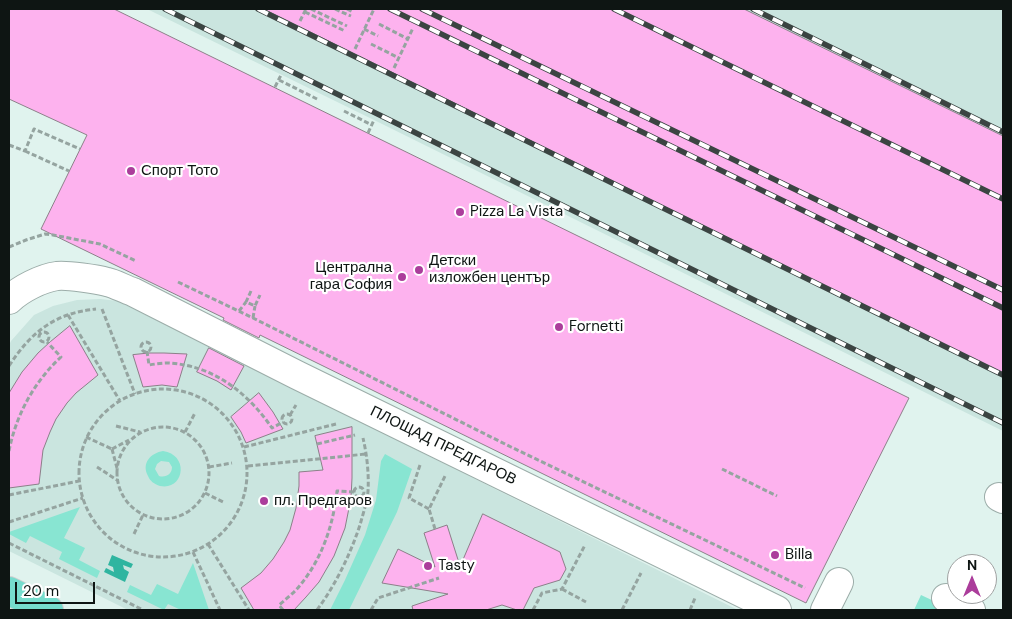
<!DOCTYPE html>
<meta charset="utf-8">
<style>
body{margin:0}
#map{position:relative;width:1012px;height:619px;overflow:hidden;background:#e0f3ee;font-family:"DM Sans",sans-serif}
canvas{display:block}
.frame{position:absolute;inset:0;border:10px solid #0e1513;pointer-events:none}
.north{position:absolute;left:947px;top:554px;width:50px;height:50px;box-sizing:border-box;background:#fff;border:1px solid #9fa1a1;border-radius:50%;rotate:0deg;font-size:14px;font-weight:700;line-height:20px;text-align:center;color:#0e1513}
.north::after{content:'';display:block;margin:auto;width:18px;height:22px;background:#ab3d9b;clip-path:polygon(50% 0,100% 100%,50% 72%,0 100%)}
.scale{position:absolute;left:15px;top:582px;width:80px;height:22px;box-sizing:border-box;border:2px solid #0e1513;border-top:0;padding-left:6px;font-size:15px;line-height:18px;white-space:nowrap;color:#0e1513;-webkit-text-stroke:4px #fff;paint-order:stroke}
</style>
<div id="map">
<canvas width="1012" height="619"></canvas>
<div class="frame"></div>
<div class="north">N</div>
<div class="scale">20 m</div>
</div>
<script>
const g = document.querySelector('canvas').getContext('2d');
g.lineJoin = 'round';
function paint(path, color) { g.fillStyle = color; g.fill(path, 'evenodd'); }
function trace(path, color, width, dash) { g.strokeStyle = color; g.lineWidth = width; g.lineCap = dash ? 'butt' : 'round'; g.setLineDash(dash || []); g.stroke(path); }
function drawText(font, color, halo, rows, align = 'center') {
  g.font = font + ' "DM Sans",sans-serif'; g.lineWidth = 4.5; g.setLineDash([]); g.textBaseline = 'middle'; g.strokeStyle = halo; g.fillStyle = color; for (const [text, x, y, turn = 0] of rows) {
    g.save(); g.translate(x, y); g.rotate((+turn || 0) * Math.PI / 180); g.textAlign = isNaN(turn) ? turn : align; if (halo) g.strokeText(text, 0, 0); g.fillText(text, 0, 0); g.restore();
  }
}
paint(new Path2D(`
 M147,9H1003V431L374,120Z
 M100,299L118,301L738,610H128L9,551V345L11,341L34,315L53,306L77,300Z`), '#cae5df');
paint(new Path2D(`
 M163,451C190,455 184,491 160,486C154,484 150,481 148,476C141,463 151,453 163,451ZM161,461L169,462L172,467C172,474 166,478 159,476L155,469L157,464Z
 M385,454L412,469L397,512L349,610H330L345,580L365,535L376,500L381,461Z
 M80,507L64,538L85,548L79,560L100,571L97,578L59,559L62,552L30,536L26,543L9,534V532Z
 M193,563L209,610H181L168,604L164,610L127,592L130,585L151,595L157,584L178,594Z
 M921,595L953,610H914Z`), '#88e5d2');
paint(new Path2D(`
 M112,555L133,564L131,568L123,565L124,569L129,572L125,582L104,572L106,568L114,572L113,567L108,565Z`), '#2fb5a0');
const building = new Path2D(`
 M9,9H114L909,398L806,603L260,335L259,338L223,320L224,318L41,229L87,135L9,99Z
 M264,9H744L1003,136V373Z
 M70,326L98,375L76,393L67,403L56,419L50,432L43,450L39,484L9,488V393L22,372L38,353L50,342Z
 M209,348L244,366L231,390L217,381L197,372Z
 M149,353H164L187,354L177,387L162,385L143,387L133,355Z
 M259,393L273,412L283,429L246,443L241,432L231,417Z
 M352,427V478L351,498L345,528L334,556L319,582L306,597L294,610H254L241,588L261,573L273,559L284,542L290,530L296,508L299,486V472L323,470L315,436Z
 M483,514L560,552L566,569L560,580L534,588L523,610H517L502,605L486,610H413L412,606L448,594L382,583L398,549L435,567L424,533L447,525L460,566Z`);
paint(building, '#fdb2ee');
trace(building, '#8c8089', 1);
const minor = new Path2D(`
 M9,300C20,289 42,278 57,276C68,275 96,279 107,282C116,284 124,289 133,292L297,375L777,610
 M999,497L1003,499
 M946,598L971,610
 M825,610L839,582`);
const major = new Path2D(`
 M9,591L49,610`);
trace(minor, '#9cada9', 30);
trace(major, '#cfd0d0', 30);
trace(new Path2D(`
 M311,9L347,26
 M335,9L351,16
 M347,9L353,12
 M305,12L345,31
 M300,21L306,9
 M379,24L408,39
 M364,29L378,36
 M371,44L399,58
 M355,49L374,9
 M394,68L413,28
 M279,80L317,99
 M275,87L281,75
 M344,111L372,125
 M368,133L374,120
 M9,145L25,151L34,129L80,149
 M25,151L69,171
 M9,247L26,240L45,234L53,235L100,244L136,261
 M178,282L253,318L511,447L805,588
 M251,291L246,302L255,306L260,295
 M102,309L135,394
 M239,311L246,302
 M68,315L120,401
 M253,318L255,306
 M39 337a5 5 0 1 1 10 0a5 5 0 1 1-10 0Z
 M141 347a5 5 0 1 1 10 0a5 5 0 1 1-10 0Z
 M147,351L149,365C155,364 162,363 168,363C213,365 248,393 272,428L283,422
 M9,366C31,332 55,313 96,309
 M79 473a84 84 0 1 1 168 0a84 84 0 1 1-168 0Z
 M282 419a5 5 0 1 1 10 0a5 5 0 1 1-10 0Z
 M290,415L296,405
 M116,426L140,432
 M117 473a46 46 0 1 1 92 0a46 46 0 1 1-92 0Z
 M185,432L195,413
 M86,437L112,449
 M317,444L355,435
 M244,447L336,424
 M112,449L129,440
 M112,449L117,468
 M9,451C16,415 34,382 61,357L47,342
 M420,465L409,498L429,509
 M248,466L366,454
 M97,467L117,480
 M209,467L232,463
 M722,469L777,496
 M354 492a5 5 0 1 1 10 0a5 5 0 1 1-10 0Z
 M205,493L225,503
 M9,495L79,481
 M9,522L83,498
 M435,529L429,509L445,476
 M134,534L143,515
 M9,543L143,610
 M208,544L249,610
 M193,552L220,610
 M562,589L586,602
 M283,610L279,605C285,600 291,595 296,590C321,562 333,527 337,491L354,492
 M317,610C336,584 350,555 360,525C363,514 367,502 368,491C369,474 367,455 363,438
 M371,610L378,598L439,578
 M533,610L542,593L562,589L585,545
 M622,610L641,573
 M690,610L695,598`), '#95a4a0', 3, [5, 2.5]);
trace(minor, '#fff', 28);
trace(major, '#76dccd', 28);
const rail = new Path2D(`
 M165,9L1003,423
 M258,9L1003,375
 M390,9L1003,308
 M422,9L1003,290
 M614,9L1003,199
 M753,9L1003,132`);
trace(rail, '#3b4442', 5.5);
trace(rail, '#fff', 4, [11]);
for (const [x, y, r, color] of [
 [131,171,5,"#ab3d9b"],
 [460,212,5,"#ab3d9b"],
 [419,270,5,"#ab3d9b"],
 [402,277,5,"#ab3d9b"],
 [559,327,5,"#ab3d9b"],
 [264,501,5,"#ab3d9b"],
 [775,555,5,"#ab3d9b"],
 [428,566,5,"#ab3d9b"]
]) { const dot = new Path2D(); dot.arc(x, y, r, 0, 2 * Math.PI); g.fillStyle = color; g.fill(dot); trace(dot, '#fff', 2); }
drawText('15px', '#0e1513', '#fff', [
 ["Спорт Тото",141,171],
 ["Pizza La Vista",470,212],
 ["Детски",429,261],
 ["изложбен център",429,278],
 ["Централна",392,268,"right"],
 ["гара София",392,285,"right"],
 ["Fornetti",569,327],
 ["пл. Предгаров",274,501],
 ["Billa",785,555],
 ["Tasty",438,566]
], 'left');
drawText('15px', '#0e1513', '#fff', [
 ["ПЛОЩАД ПРЕДГАРОВ",443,446,26]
]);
</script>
